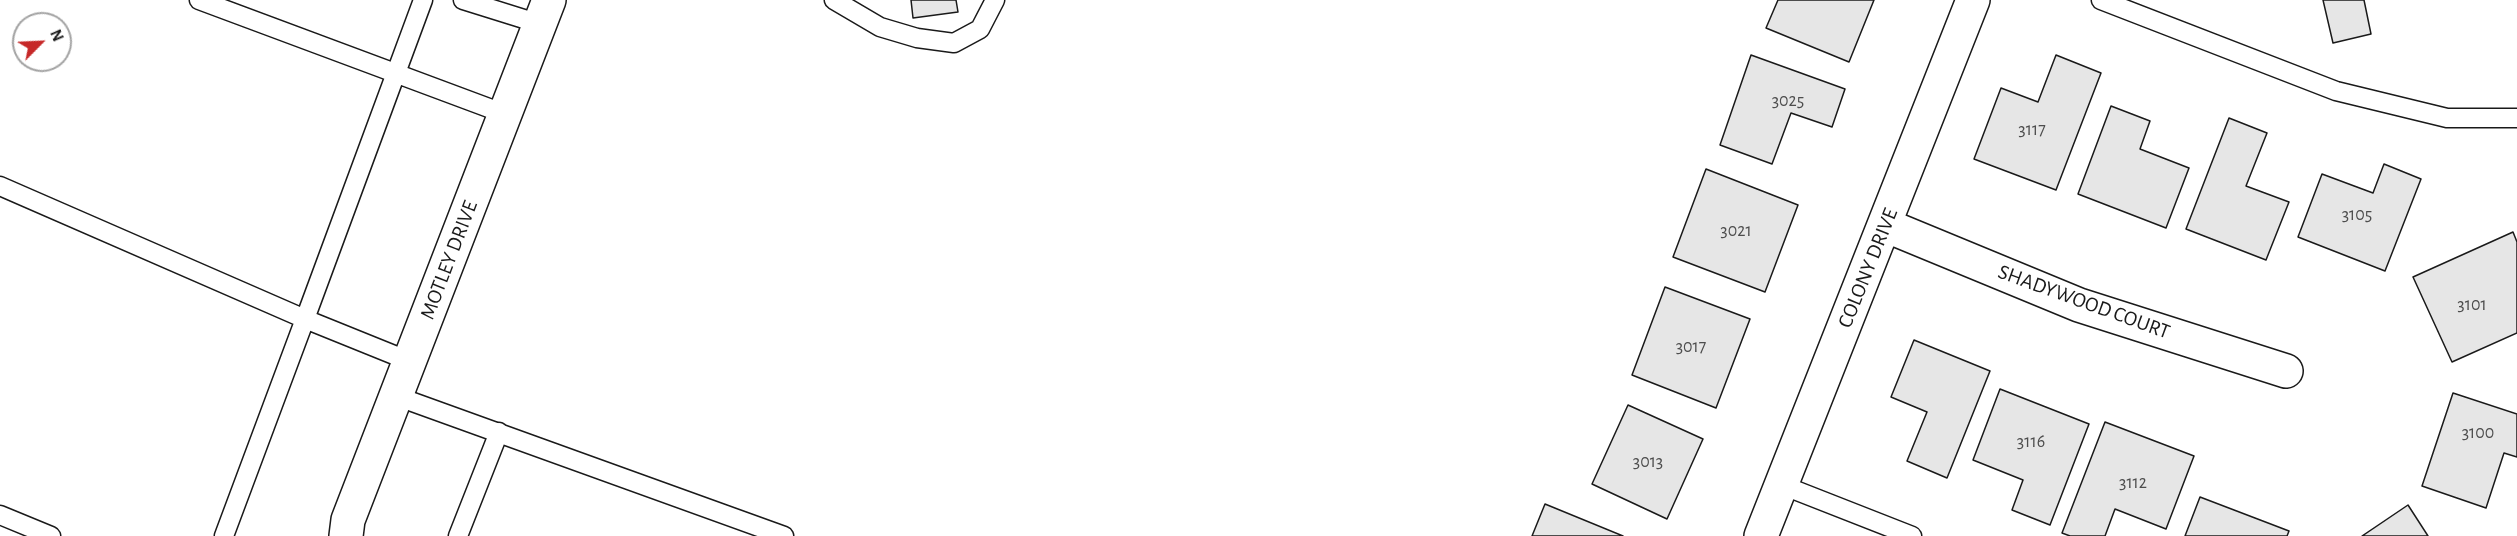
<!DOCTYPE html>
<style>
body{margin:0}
#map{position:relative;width:2517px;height:536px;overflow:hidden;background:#fff;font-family:"Alegreya Sans",sans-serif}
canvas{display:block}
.north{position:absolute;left:12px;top:12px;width:60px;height:60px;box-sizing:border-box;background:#fff;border:2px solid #a3a3a3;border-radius:50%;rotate:66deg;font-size:16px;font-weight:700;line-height:24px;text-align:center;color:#1a1a1a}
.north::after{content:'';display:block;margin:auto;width:21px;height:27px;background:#c62828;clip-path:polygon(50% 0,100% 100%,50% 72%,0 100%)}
</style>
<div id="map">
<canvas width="2517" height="536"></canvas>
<div class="north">N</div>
</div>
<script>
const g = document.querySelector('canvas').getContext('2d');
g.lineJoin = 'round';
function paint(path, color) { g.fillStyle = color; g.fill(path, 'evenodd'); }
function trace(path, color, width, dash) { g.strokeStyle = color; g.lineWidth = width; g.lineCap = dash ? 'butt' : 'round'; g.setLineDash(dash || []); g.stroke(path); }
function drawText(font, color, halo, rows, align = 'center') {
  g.font = font + ' "Alegreya Sans",sans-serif'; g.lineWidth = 4.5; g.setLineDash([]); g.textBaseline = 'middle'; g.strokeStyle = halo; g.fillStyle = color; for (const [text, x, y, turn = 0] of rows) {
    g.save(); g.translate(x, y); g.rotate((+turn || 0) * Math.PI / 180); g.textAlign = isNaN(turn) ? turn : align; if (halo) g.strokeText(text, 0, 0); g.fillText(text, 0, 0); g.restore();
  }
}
const building = new Path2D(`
 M911,0H956L958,12L913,18Z
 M1778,0H1874L1849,62L1766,28Z
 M2323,0H2364L2371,34L2333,43Z
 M1751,55L1845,89L1832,127L1791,113L1772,164L1720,145Z
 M2056,55L2101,73L2056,190L1974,159L2001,88L2038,102Z
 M2111,106L2150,121L2140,149L2189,168L2166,228L2078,194Z
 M2229,118L2267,133L2246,186L2289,202L2266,260L2186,229Z
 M2384,164L2421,179L2385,271L2298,237L2322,174L2373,193Z
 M1706,169L1798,205L1765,292L1673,257Z
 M2513,232L2517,242V333L2452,362L2413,277Z
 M1665,287L1750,319L1716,408L1632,375Z
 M1914,340L1990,371L1947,478L1907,461L1927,412L1891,397Z
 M2000,389L2089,424L2050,525L2012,510L2023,480L1973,460Z
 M2453,393L2517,414V457L2504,453L2486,508L2422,486Z
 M1628,405L1703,439L1667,519L1592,484Z
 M2105,422L2194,456L2166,529L2115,509L2105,536H2070L2062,533Z
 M2200,497L2289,531L2287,536H2185Z
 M1545,504L1623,536H1532Z
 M2408,505L2428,536H2362Z`);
paint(building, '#e6e6e6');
trace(building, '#1a1a1a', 1.5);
const lane = new Path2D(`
 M199,0L505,114
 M463,0L540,24
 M834,0L880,27L917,38L954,43L980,29L995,0
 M2101,0L2336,91L2447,118H2517
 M0,186L305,319L224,536
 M409,361L305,319L423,0
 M396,396L784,536
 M1782,485L1912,536
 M0,515L51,536
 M458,536L499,432`);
const street = new Path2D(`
 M1885,225L2079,305L2286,371
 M1761,536L1973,0`);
const secondary = new Path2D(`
 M346,536L348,520L549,0`);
trace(lane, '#1a1a1a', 21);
trace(street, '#1a1a1a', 36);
trace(secondary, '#1a1a1a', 36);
trace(lane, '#fff', 18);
trace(street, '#fff', 33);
trace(secondary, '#fff', 33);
drawText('18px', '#4d4d4d', null, [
 ["3025",1788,101],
 ["3117",2032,130],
 ["3105",2357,215],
 ["3021",1736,231],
 ["3101",2472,305],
 ["3017",1691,347],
 ["3100",2478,433],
 ["3116",2031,442],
 ["3013",1648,462],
 ["3112",2133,483]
]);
drawText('21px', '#1a1a1a', '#fff', [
 ["MOTLEY DRIVE",449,260,-69],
 ["COLONY DRIVE",1868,268,-68],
 ["SHADYWOOD COURT",2084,302,20]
]);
</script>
